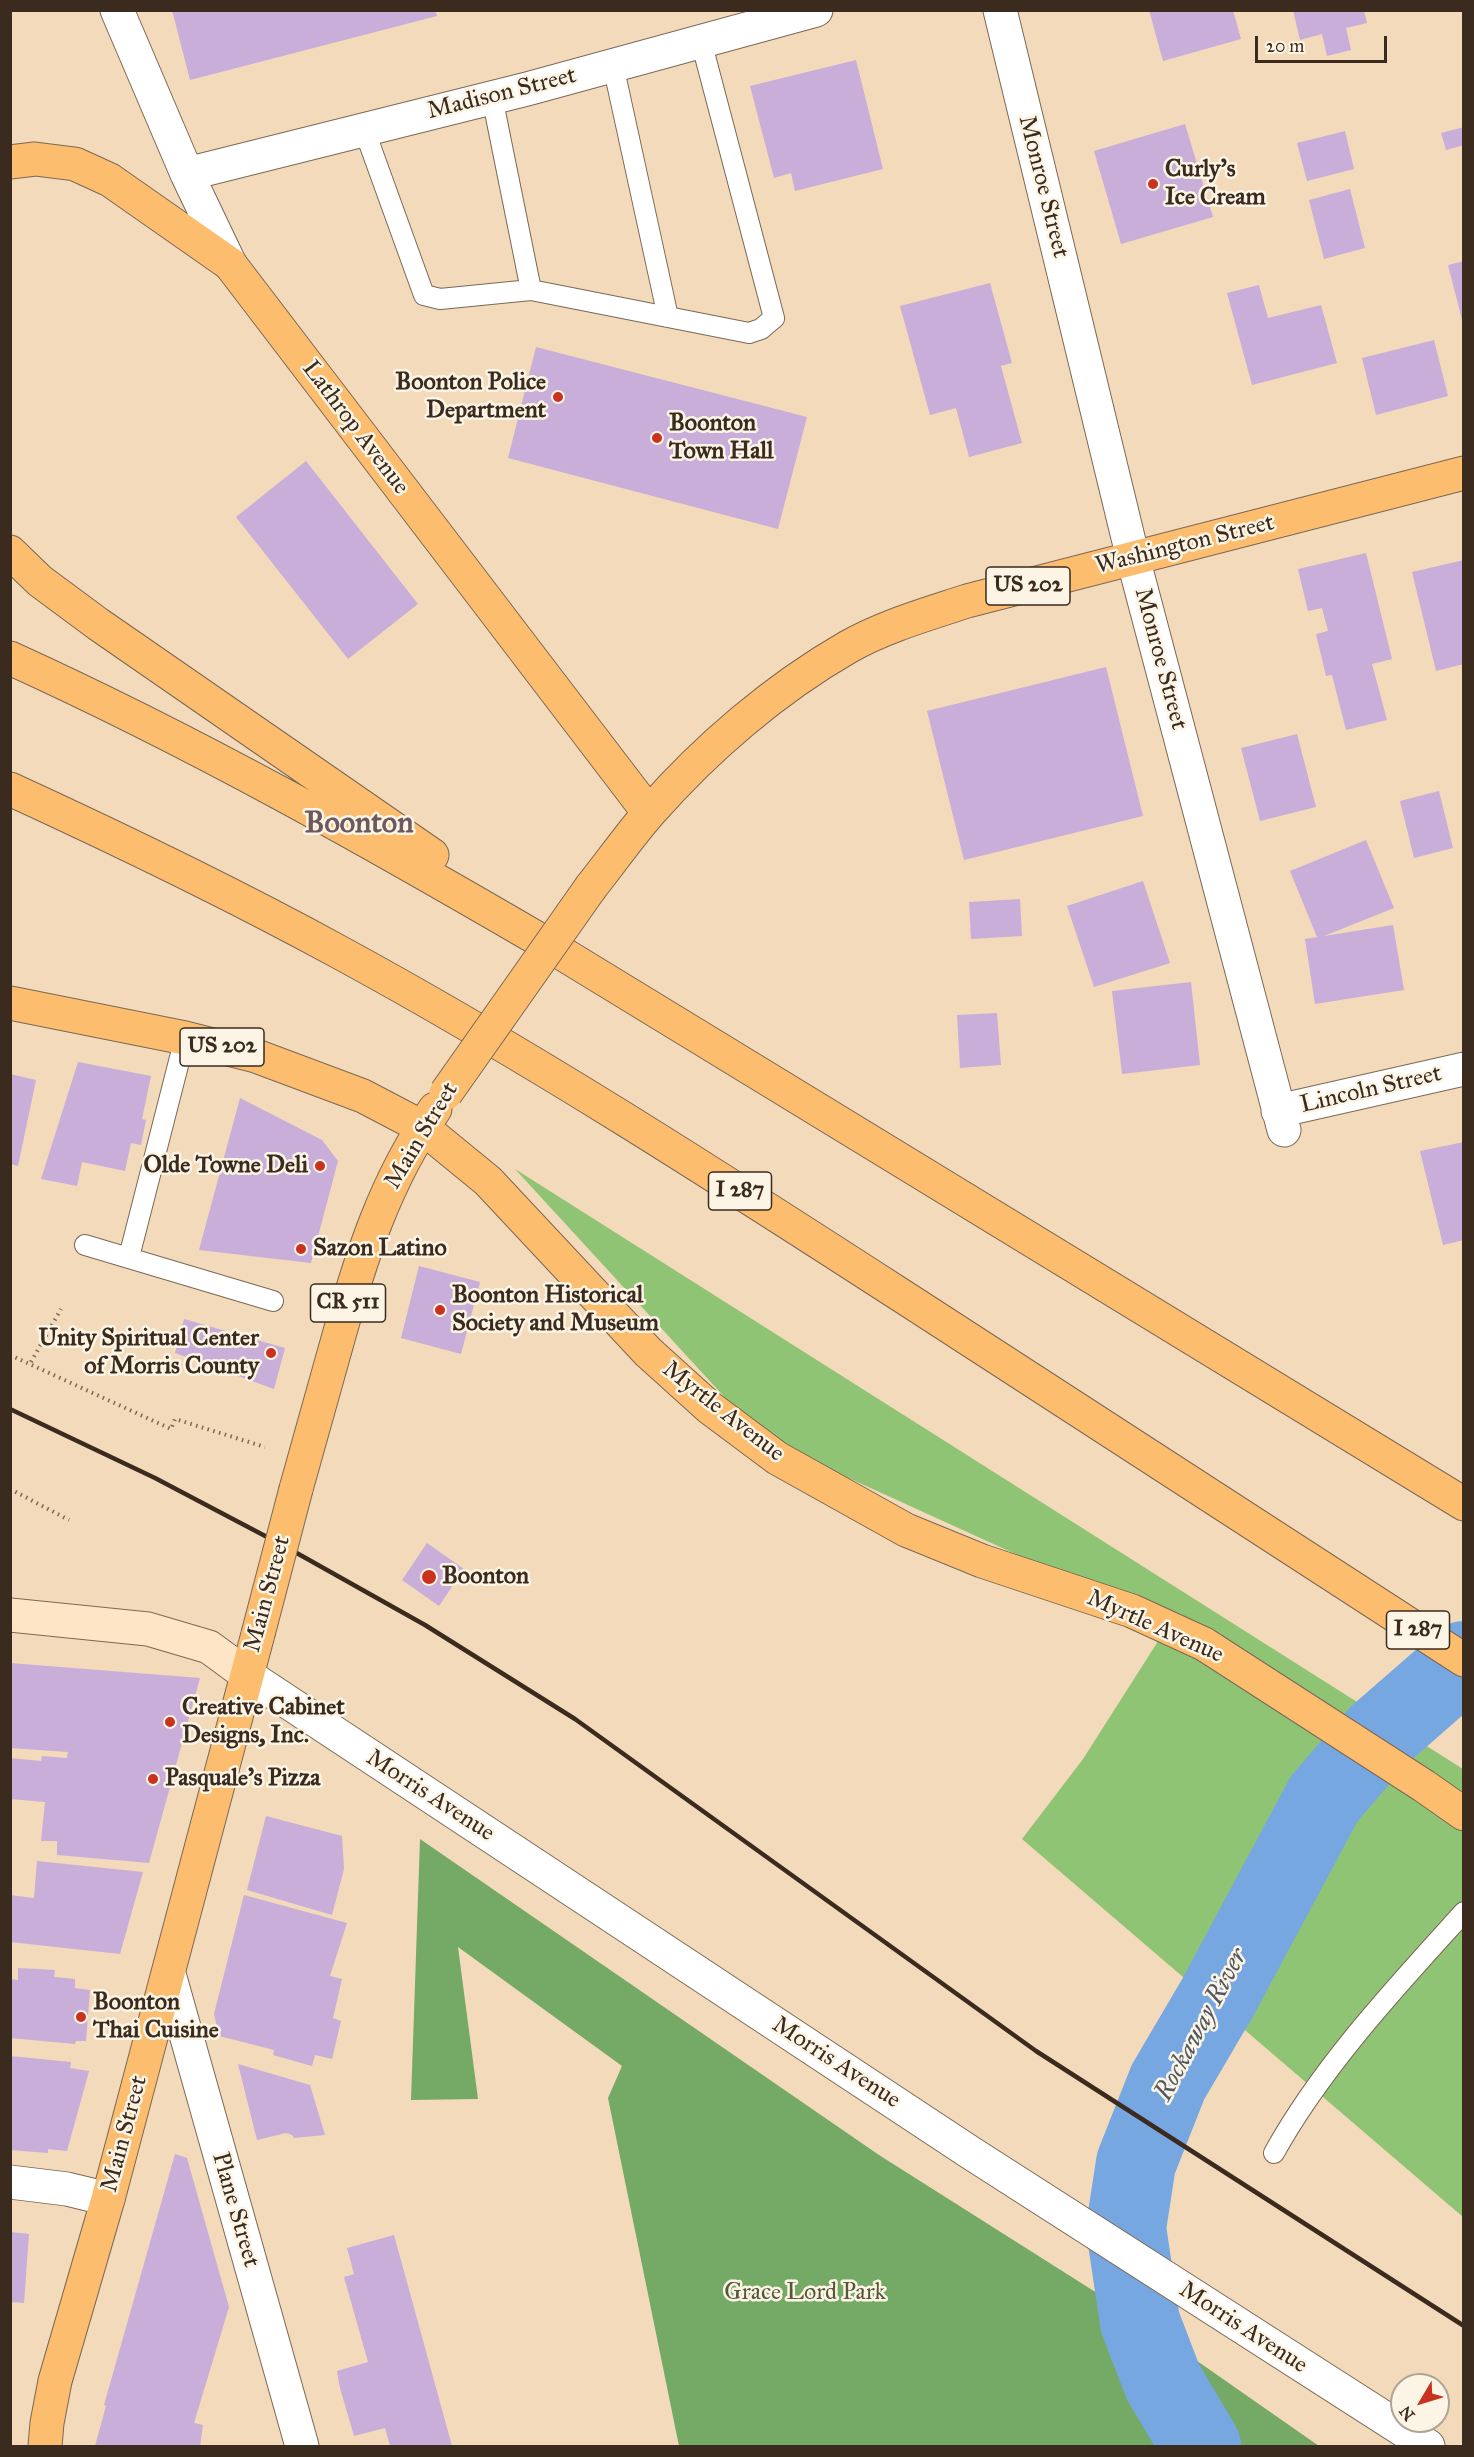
<!DOCTYPE html>
<meta charset="utf-8">
<style>
body{margin:0}
#map{position:relative;width:1474px;height:2457px;overflow:hidden;background:#f3dabb;font-family:"IM FELL Great Primer",serif}
canvas{display:block}
.frame{position:absolute;inset:0;border:12px solid #3b2a1e;pointer-events:none}
.north{position:absolute;left:1390px;top:2373px;width:60px;height:60px;box-sizing:border-box;background:#fcf5e5;border:2px solid #afa495;border-radius:50%;rotate:232deg;font-size:16px;font-weight:700;line-height:24px;text-align:center;color:#3b2a1e}
.north::after{content:'';display:block;margin:auto;width:21px;height:27px;background:#c8321e;clip-path:polygon(50% 0,100% 100%,50% 72%,0 100%)}
.scale{position:absolute;left:1255px;top:36px;width:132px;height:27px;box-sizing:border-box;border:3px solid #3b2a1e;border-top:0;padding-left:8px;font-size:18px;line-height:21px;white-space:nowrap;color:#3b2a1e;-webkit-text-stroke:4px #fcf5e5;paint-order:stroke}
</style>
<div id="map">
<canvas width="1474" height="2457"></canvas>
<div class="frame"></div>
<div class="north">N</div>
<div class="scale">20 m</div>
</div>
<script>
const g = document.querySelector('canvas').getContext('2d');
g.lineJoin = 'round';
function paint(path, color) { g.fillStyle = color; g.fill(path, 'evenodd'); }
function trace(path, color, width, dash) { g.strokeStyle = color; g.lineWidth = width; g.lineCap = dash ? 'butt' : 'round'; g.setLineDash(dash || []); g.stroke(path); }
function drawText(font, color, halo, rows, align = 'center') {
  g.font = font + ' "IM FELL Great Primer",serif'; g.lineWidth = 5; g.setLineDash([]); g.textBaseline = 'middle'; g.strokeStyle = halo; g.fillStyle = color; for (const [text, x, y, turn = 0] of rows) {
    g.save(); g.translate(x, y); g.rotate((+turn || 0) * Math.PI / 180); g.textAlign = isNaN(turn) ? turn : align; if (halo) g.strokeText(text, 0, 0); g.fillText(text, 0, 0); g.restore();
  }
}
paint(new Path2D(`
 M515,1169L1463,1769V2217L1022,1839L1083,1759L1169,1624L763,1439Z`), '#90c475');
paint(new Path2D(`
 M420,1839L879,2155L1108,2300L1161,2421L1176,2446H679L608,2098L622,2066L458,1947L478,2099L411,2100Z
 M1190,2356L1319,2446H1229L1212,2421Z`), '#74aa66');
paint(new Path2D(`
 M1108,2300L1190,2356L1212,2421L1229,2446H1176L1161,2421Z`), '#77a7e1');
trace(new Path2D(`
 M1201,2446L1163,2382L1140,2322L1126,2228L1136,2163L1168,2082L1218,1997L1324,1799L1378,1736L1464,1661`), '#77a7e1', 80);
paint(new Path2D(`
 M172,10H435L437,16L190,80Z
 M1149,10H1233L1241,39L1163,61Z
 M1293,10H1364L1367,23L1346,28L1351,50L1327,56L1322,34L1300,40Z
 M856,60L883,169L795,191L791,173L774,178L750,86Z
 M1185,124L1213,217L1121,244L1094,151Z
 M1464,127V145L1446,150L1441,133Z
 M1345,131L1354,169L1307,181L1297,143Z
 M1350,189L1365,248L1324,259L1309,200Z
 M1464,261V324H1463L1448,265Z
 M990,283L1012,363L1001,366L1022,443L969,457L956,408L930,415L900,306Z
 M1259,285L1268,318L1321,305L1337,363L1252,385L1227,293Z
 M1434,340L1448,396L1376,415L1362,358Z
 M536,347L807,417L778,529L508,458Z
 M306,461L418,604L348,659L236,517Z
 M1366,553L1392,659L1372,664L1387,720L1346,730L1332,675L1326,676L1316,634L1328,631L1322,608L1308,611L1298,569Z
 M1464,560V664L1436,671L1412,572Z
 M1106,667L1143,816L964,860L927,711Z
 M1297,734L1316,807L1260,821L1241,748Z
 M1439,791L1453,848L1414,858L1400,801Z
 M1366,840L1394,908L1324,936L1393,925L1404,990L1315,1004L1305,939L1324,936L1317,937L1290,871Z
 M1143,881L1170,963L1094,987L1067,906Z
 M1020,899L1022,936L971,939L969,902Z
 M1191,982L1200,1065L1122,1074L1112,991Z
 M997,1013L1001,1065L960,1068L957,1015Z
 M78,1062L151,1076L142,1119L146,1120L141,1145L131,1143L125,1171L82,1162L77,1186L41,1179Z
 M10,1074L36,1080L18,1166L10,1164Z
 M240,1098L322,1140L338,1161L311,1263L199,1250Z
 M1464,1142V1240L1443,1245L1420,1151Z
 M419,1266L480,1282L461,1354L401,1338Z
 M184,1319L285,1348L274,1389L175,1353Z
 M427,1543L464,1569L439,1606L402,1580Z
 M10,1663L200,1678L149,1863L57,1855V1841H41L45,1802L10,1799V1758L41,1761L42,1756L67,1758L68,1752L10,1748Z
 M266,1816L342,1836L344,1869L332,1915L247,1890Z
 M37,1861L143,1872L120,1954L10,1942V1895L34,1898Z
 M244,1895L347,1923L330,1976L342,1979L333,2018L341,2021L332,2059L315,2055L312,2066L273,2055L274,2050L219,2036L214,2014Z
 M18,1968L55,1970L54,1977L75,1979V1988L90,1990L86,2041H76L75,2044L10,2038V1979L18,1980Z
 M10,2056L71,2062L70,2068L89,2071L67,2151L48,2149V2153L10,2150Z
 M238,2064L310,2085L325,2135L294,2138L292,2135L286,2133L257,2140Z
 M175,2154L187,2158L229,2307L194,2423L203,2425L200,2446H95L106,2406L104,2405Z
 M10,2232L29,2234L24,2303L10,2302Z
 M394,2235L452,2446H390L385,2428L354,2436L340,2388L337,2371L368,2362L344,2277L354,2274L347,2248Z`), '#c8aed8');
const lane = new Path2D(`
 M613,65L668,317
 M492,97L531,290
 M364,129L424,295L440,299L531,290L749,333L761,329L774,318L701,41
 M85,1245L273,1301
 M129,1257L185,1038
 M1274,2153C1322,2066 1397,1986 1464,1912`);
const street = new Path2D(`
 M117,10L187,174L230,264
 M1000,10L1133,558L1284,1130
 M187,174L527,89L816,10
 M1278,1111L1464,1069
 M247,1675L971,2153L1428,2446
 M169,1974L302,2446
 M10,2182L67,2189L108,2199`);
const secondary = new Path2D(`
 M10,1615L148,1629L209,1647L247,1675`);
const primary = new Path2D(`
 M230,264L649,813
 M591,887C611,862 629,836 650,812C706,748 775,689 848,647C885,626 928,614 967,601L1464,473
 M10,1003L185,1038L256,1056L363,1096L422,1127L488,1181L648,1352L710,1408L777,1458L906,1530L982,1561L1132,1611L1204,1644L1424,1786L1464,1814
 M296,1489C310,1439 324,1389 338,1339C361,1257 385,1181 435,1109
 M45,2446L47,2423L55,2381L108,2199L258,1634`);
const highway = new Path2D(`
 M10,162L35,159L75,164L110,180L230,264
 M10,552L40,581L98,624L432,855
 M10,658C195,742 370,841 545,943L1464,1504
 M10,789C121,840 231,893 339,952C536,1059 724,1181 913,1303C1096,1422 1280,1541 1464,1660`);
trace(lane, '#7b6855', 22);
trace(street, '#7b6855', 35);
trace(secondary, '#7b6855', 35);
trace(primary, '#7b6855', 35);
trace(highway, '#7b6855', 35);
trace(new Path2D(`
 M10,1355L171,1429L175,1419L265,1447
 M31,1362L61,1309
 M10,1489L69,1520`), '#7b6855', 4, [1.5, 4.5]);
trace(lane, '#fff', 20);
trace(street, '#fff', 33);
trace(secondary, '#fee5c5', 33);
trace(primary, '#fcbd6f', 33);
trace(highway, '#fcbd6f', 33);
trace(new Path2D(`
 M10,1409L155,1478L286,1547L425,1625L575,1719L1036,2051L1464,2326`), '#3b2a1e', 4.5);
const primaryBridge = new Path2D(`
 M446,1093L591,887
 M258,1634L296,1489`);
trace(primaryBridge, '#7b6855', 35, []);
trace(primaryBridge, '#fcbd6f', 33);
for (const [x, y, r, color] of [
 [1153,184,6,"#c8321e"],
 [558,397,6,"#c8321e"],
 [657,438,6,"#c8321e"],
 [320,1166,6,"#c8321e"],
 [301,1249,6,"#c8321e"],
 [440,1310,6,"#c8321e"],
 [271,1353,6,"#c8321e"],
 [429,1577,8,"#c8321e"],
 [170,1722,6,"#c8321e"],
 [153,1779,6,"#c8321e"],
 [81,2017,6,"#c8321e"]
]) { const dot = new Path2D(); dot.arc(x, y, r, 0, 2 * Math.PI); g.fillStyle = color; g.fill(dot); trace(dot, '#fcf5e5', 2); }
for (const [x, y, w] of [
 [1028,586,84],
 [222,1047,84],
 [740,1191,63],
 [348,1303,75],
 [1418,1630,63]
]) { const box = new Path2D(); box.roundRect(x - w / 2, y - 19, w, 38, 4.5); g.fillStyle = '#fcf5e5'; g.fill(box); trace(box, '#3b2a1e', 1.5); }
drawText('bold 22px', '#3b2a1e', null, [
 ["US 202",1028,586],
 ["US 202",222,1047],
 ["I 287",740,1191],
 ["CR 511",348,1303],
 ["I 287",1418,1630]
]);
drawText('24px', '#3b2a1e', '#fcf5e5', [
 ["Madison Street",502,94,-14],
 ["Monroe Street",1043,187,76],
 ["Lathrop Avenue",355,428,53],
 ["Washington Street",1185,545,-14],
 ["Monroe Street",1160,659,75],
 ["Lincoln Street",1371,1090,-13],
 ["Main Street",422,1136,-59],
 ["Myrtle Avenue",723,1412,38],
 ["Main Street",268,1594,-75],
 ["Myrtle Avenue",1155,1627,24],
 ["Morris Avenue",430,1796,33],
 ["Morris Avenue",836,2063,33],
 ["Main Street",125,2134,-75],
 ["Plane Street",235,2210,74],
 ["Morris Avenue",1243,2328,33]
]);
drawText('bold 24px', '#3b2a1e', '#fcf5e5', [
 ["Curly's",1165,170],
 ["Ice Cream",1165,198],
 ["Boonton Police",546,383,"right"],
 ["Department",546,411,"right"],
 ["Boonton",669,424],
 ["Town Hall",669,452],
 ["Olde Towne Deli",308,1166,"right"],
 ["Sazon Latino",313,1249],
 ["Boonton Historical",452,1296],
 ["Society and Museum",452,1324],
 ["Unity Spiritual Center",259,1339,"right"],
 ["of Morris County",259,1367,"right"],
 ["Boonton",442,1577],
 ["Creative Cabinet",182,1708],
 ["Designs, Inc.",182,1736],
 ["Pasquale’s Pizza",165,1779],
 ["Boonton",93,2003],
 ["Thai Cuisine",93,2031]
], 'left');
drawText('24px', '#545838', '#fcf5e5', [
 ["Grace Lord Park",805,2293]
]);
drawText('italic 26px', '#505662', '#fcf5e5', [
 ["Rockaway River",1202,2025,-62]
]);
drawText('bold 30px', '#6c585f', '#fcf5e5', [
 ["Boonton",359,825]
]);
</script>
